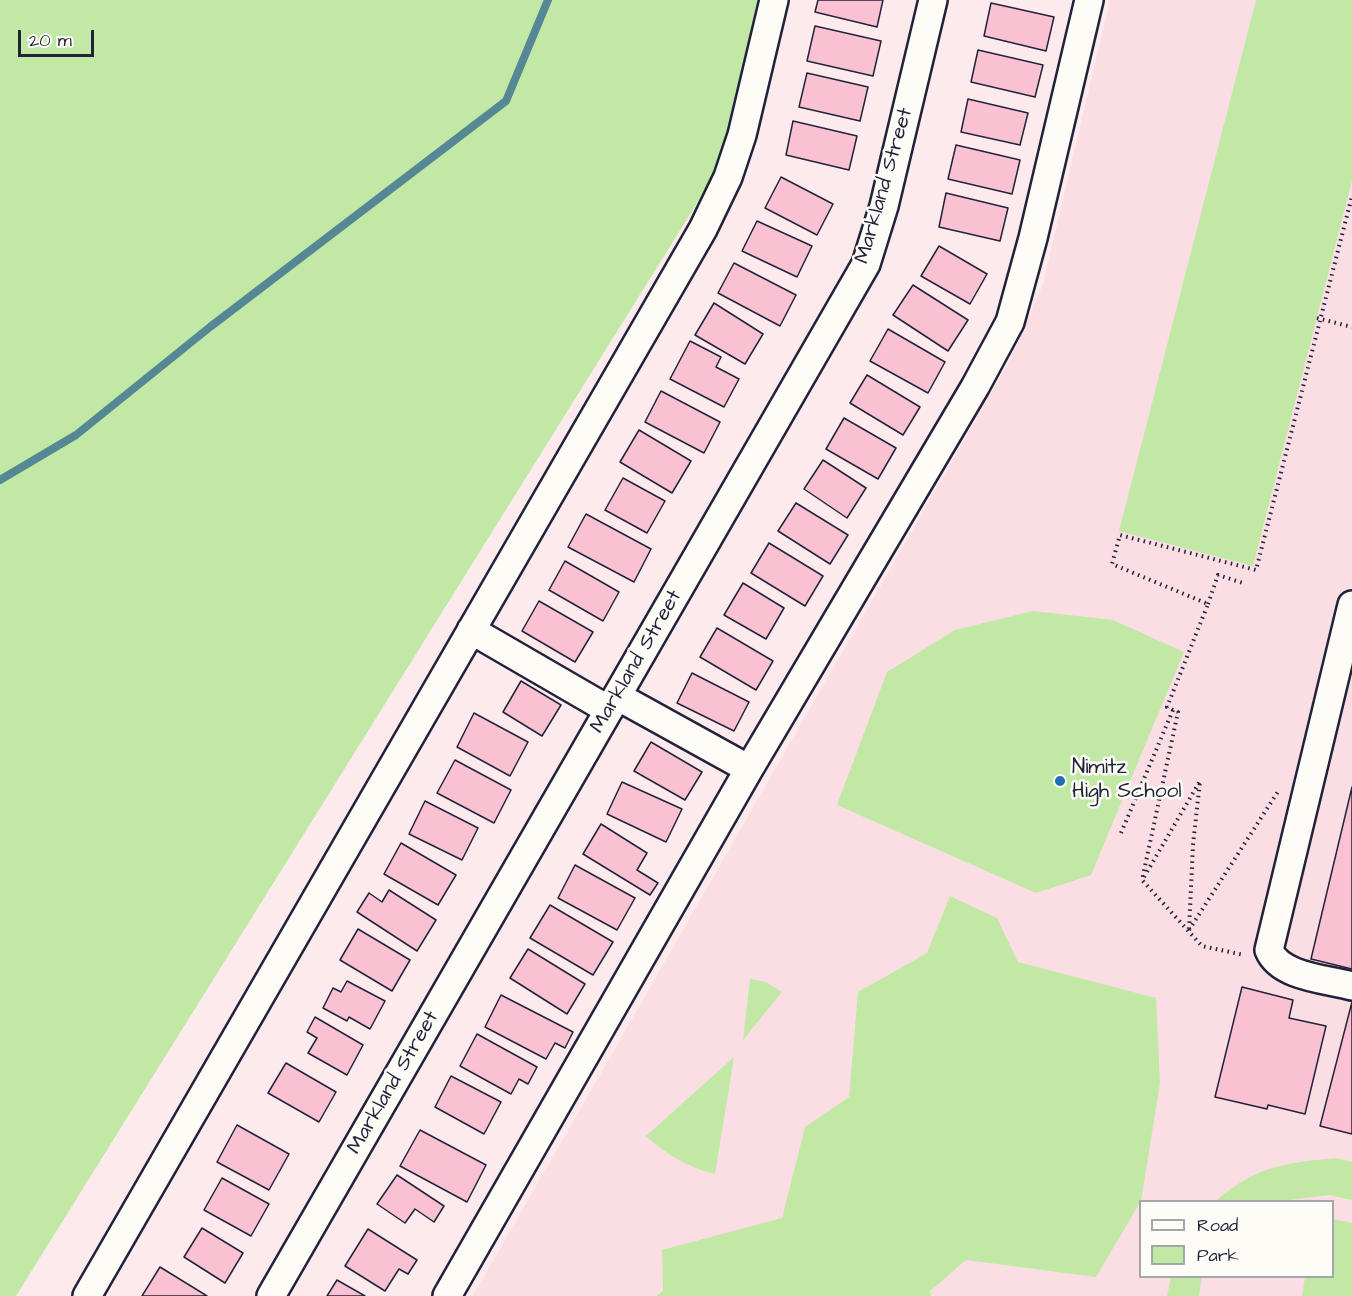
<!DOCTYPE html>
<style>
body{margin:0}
#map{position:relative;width:1352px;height:1296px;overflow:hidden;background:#fceaec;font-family:"Architects Daughter",sans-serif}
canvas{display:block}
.legend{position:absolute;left:1139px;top:1200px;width:195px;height:78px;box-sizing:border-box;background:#fdfcf7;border:2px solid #a5a5ac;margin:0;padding:8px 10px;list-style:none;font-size:18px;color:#22223b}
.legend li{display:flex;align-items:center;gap:12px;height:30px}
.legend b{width:30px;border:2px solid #a5a5ac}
.scale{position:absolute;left:18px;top:30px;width:76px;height:27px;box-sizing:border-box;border:3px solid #22223b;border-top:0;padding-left:8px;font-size:18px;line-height:21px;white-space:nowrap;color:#22223b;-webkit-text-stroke:4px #fdfcf7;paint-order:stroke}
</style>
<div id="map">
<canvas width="1352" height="1296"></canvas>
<ul class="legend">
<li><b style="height:8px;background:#fdfcf7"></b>Road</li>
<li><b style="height:16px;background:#c1e9a5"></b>Park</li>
</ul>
<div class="scale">20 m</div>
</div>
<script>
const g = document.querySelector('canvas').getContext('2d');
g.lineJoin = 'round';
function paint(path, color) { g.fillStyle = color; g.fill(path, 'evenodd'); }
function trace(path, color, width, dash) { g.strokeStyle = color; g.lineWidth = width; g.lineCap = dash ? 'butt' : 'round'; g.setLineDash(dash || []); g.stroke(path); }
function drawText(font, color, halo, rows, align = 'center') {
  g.font = font + ' "Architects Daughter",sans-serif'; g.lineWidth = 5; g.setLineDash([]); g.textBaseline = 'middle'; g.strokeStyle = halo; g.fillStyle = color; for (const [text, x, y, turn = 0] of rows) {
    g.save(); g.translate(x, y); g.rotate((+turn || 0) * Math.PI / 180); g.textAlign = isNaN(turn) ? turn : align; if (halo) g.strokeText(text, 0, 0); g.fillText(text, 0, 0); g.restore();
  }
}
paint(new Path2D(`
 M1110,0H1352V1296H473L1010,360L1043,284ZM1140,1202H1332V1276H1140Z`), '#fbdee4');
paint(new Path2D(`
 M0,0H758L717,171L16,1296H0Z
 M1256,0H1352V181L1253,566L1119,531Z
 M1033,611L1113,620L1184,652L1091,875L1036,893L837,805L887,672L955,630Z
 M950,896L997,918L1018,962L1156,998L1160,1083L1141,1201L1096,1277L966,1260L930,1291L931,1296H656L663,1291L662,1250L782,1218L805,1127L849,1097L858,992L927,953Z
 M750,979L766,982L782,992L743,1040Z
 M734,1057L715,1174C687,1167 667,1155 646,1136Z
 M1336,1158L1352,1162V1200L1329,1195L1282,1201H1216C1256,1166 1284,1163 1336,1158Z
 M1333,1219L1352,1223V1296H1302L1305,1277L1332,1276Z
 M1171,1277H1202L1199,1296H1167Z`), '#c1e9a5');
trace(new Path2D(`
 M0,480L76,435L210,327L506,101L548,0`), '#568795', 8);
const building = new Path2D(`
 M818,0H883L877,27L815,12Z
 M991,3L1054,17L1046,51L984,36Z
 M815,26L881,41L873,76L807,61Z
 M978,50L1043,65L1035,97L971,82Z
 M807,73L868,87L860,121L799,107Z
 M968,99L1028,113L1020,145L961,132Z
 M793,121L857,136L849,170L786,155Z
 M956,145L1020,160L1012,194L948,179Z
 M781,177L833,204L817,235L765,208Z
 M946,193L1008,208L1000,241L939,227Z
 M757,221L812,246L797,277L742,251Z
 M939,246L987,274L970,304L921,276Z
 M734,263L796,295L780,326L718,293Z
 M913,285L968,320L948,351L893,315Z
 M714,303L763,334L745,364L695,335Z
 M888,329L945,362L928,393L870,361Z
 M690,341L721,357L716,367L739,379L724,407L670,379Z
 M867,375L920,407L903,435L850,403Z
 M661,391L720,422L704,453L645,422Z
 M844,418L896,448L878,479L826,449Z
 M639,430L691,461L672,493L620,462Z
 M823,460L866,488L847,518L804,489Z
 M623,478L665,501L647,533L605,510Z
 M796,503L848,535L830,564L778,531Z
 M586,514L651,549L634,582L568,547Z
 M769,543L823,576L805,606L751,573Z
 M565,561L619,592L603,621L549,590Z
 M743,583L784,608L766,639L724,615Z
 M539,601L593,632L575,662L522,631Z
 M717,628L773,661L756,690L700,657Z
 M692,673L749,702L734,731L677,703Z
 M521,681L561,705L542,736L503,712Z
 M474,713L528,742L510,776L457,747Z
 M651,742L702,772L685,800L634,771Z
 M455,760L511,790L494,823L437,793Z
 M622,782L682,809L666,842L607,814Z
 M1352,787V969L1311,959Z
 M425,801L478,828L462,860L409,834Z
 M601,824L647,853L637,870L658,883L650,895L583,854Z
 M401,843L456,875L438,905L384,874Z
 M575,865L635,898L617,930L558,898Z
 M389,890L436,920L417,951L357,912L369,893L382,902Z
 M550,905L613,942L593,975L530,938Z
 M358,929L410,960L392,991L340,960Z
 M528,949L585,984L567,1014L510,978Z
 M347,981L385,1001L370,1029L349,1017L347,1021L323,1008L333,988L341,992Z
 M1242,987L1293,1000L1289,1018L1326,1026L1305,1114L1268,1105L1267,1109L1215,1097Z
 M501,995L573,1032L565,1048L555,1043L546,1059L485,1027Z
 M1352,1002V1134L1320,1126Z
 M315,1017L363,1045L347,1075L308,1053L317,1038L307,1032Z
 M477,1034L537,1067L528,1084L519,1079L511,1094L460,1066Z
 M286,1063L336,1092L319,1122L268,1093Z
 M451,1076L501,1102L484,1134L435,1107Z
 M237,1125L289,1154L269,1190L217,1162Z
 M420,1130L486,1165L467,1202L400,1166Z
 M397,1175L444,1206L434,1222L415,1209L405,1223L377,1204Z
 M222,1178L269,1204L251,1236L204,1210Z
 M202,1228L243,1253L225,1283L184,1257Z
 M368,1229L417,1260L408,1274L399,1269L385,1291L345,1266Z
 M160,1267L207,1296H142Z
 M337,1280L365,1296H327Z`);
paint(building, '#fac1d3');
trace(building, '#22223b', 1.5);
const minor = new Path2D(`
 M1352,605L1269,950C1280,977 1326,979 1352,986
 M471,630L609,710
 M617,696L749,769
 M87,1296L703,229L728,177L742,135L774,0
 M271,1296L866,264L884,206L933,0
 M447,1296L749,769L975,387L1010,322L1033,238L1089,0`);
trace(minor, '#22223b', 32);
trace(new Path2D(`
 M1317,318L1352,327
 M1208,604L1218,575L1243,583
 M1173,710L1167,707L1208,604L1112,564L1120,535L1256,570L1352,196
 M1121,833L1173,710L1178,712L1142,880L1202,946L1244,955
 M1144,877L1200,781L1193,845L1189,930
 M1189,930L1279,790`), '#22223b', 4, [1.5, 4.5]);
trace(minor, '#fdfcf7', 27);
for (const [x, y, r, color] of [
 [1060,781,6,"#1f6fb2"]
]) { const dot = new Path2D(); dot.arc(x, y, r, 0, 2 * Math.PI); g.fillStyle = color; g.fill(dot); trace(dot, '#fdfcf7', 2); }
drawText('21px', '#22223b', '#fdfcf7', [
 ["Markland Street",885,186,-74],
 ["Markland Street",637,662,-60],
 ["Markland Street",394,1083,-60]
]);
drawText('21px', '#22223b', '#fdfcf7', [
 ["Nimitz",1072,769],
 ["High School",1072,793]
], 'left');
</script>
